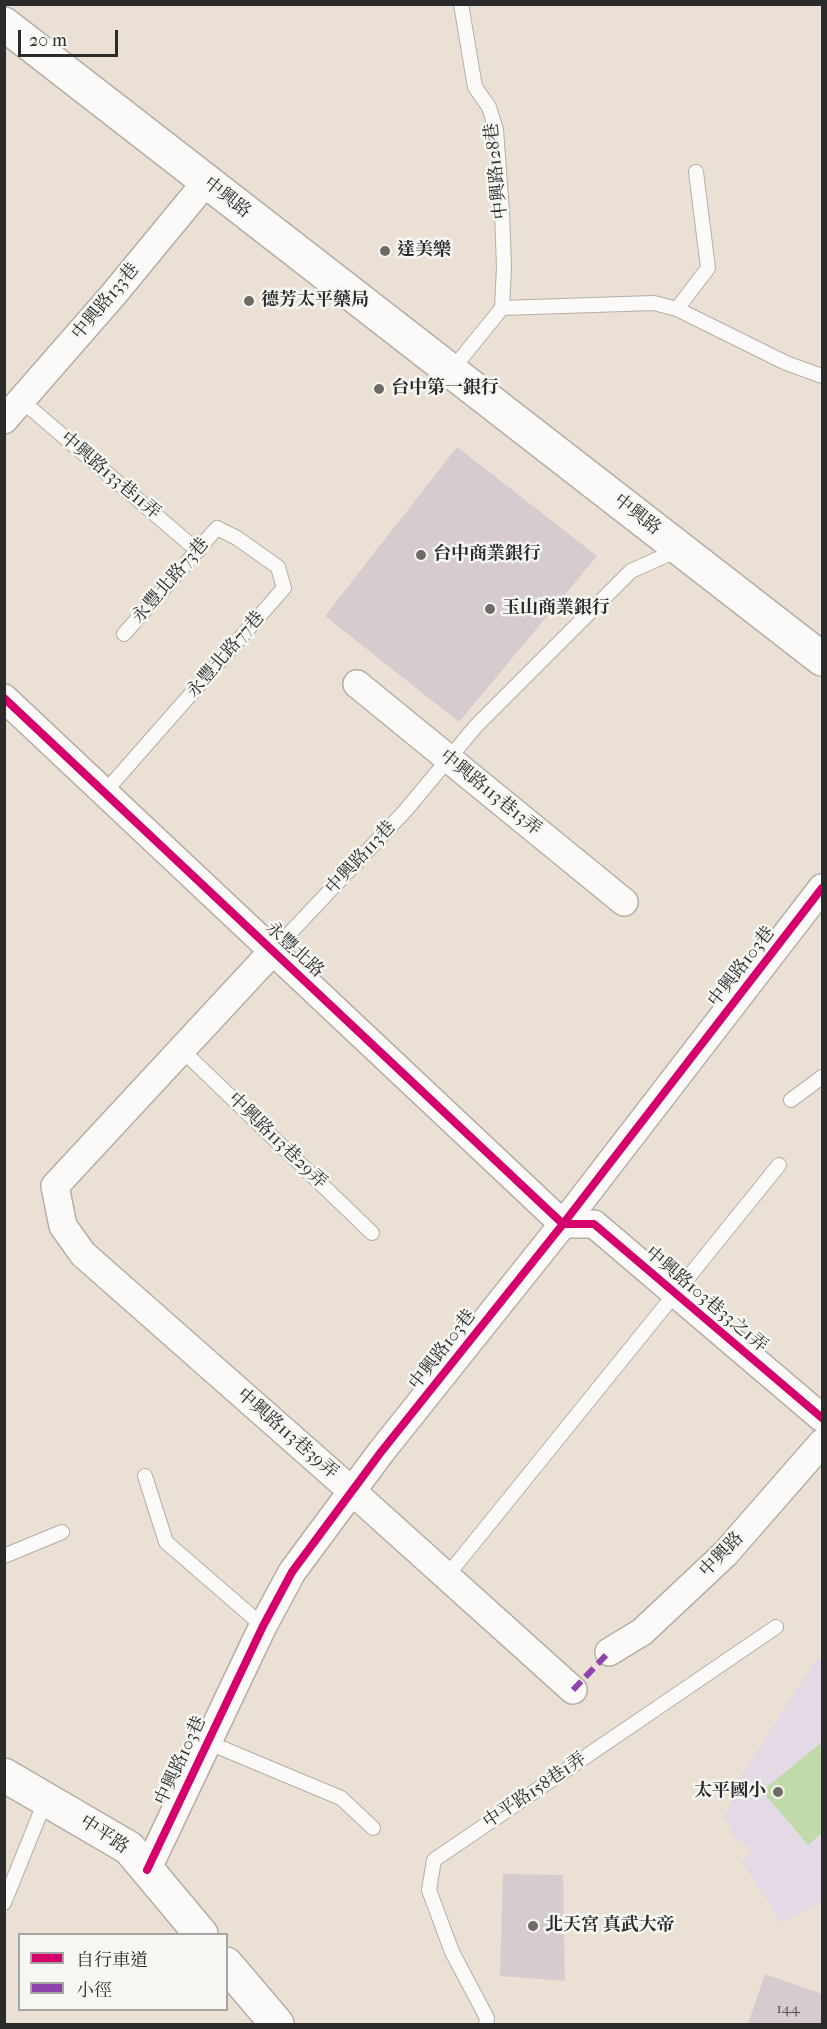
<!DOCTYPE html>
<meta charset="utf-8">
<style>
body{margin:0}
#map{position:relative;width:827px;height:2029px;overflow:hidden;background:#eae0d4;font-family:"IM FELL French Canon","Noto Serif TC",serif}
canvas{display:block}
.frame{position:absolute;inset:0;border:6px solid #2b2b2b;pointer-events:none}
.legend{position:absolute;left:18px;top:1933px;width:210px;height:78px;box-sizing:border-box;background:#f6f6f2;border:2px solid #a5a5a2;margin:0;padding:8px 10px;list-style:none;font-size:18px;color:#2b2b2b}
.legend li{display:flex;align-items:center;gap:12px;height:30px}
.legend b{width:30px;border:2px solid #a5a5a2}
.scale{position:absolute;left:18px;top:30px;width:100px;height:27px;box-sizing:border-box;border:3px solid #2b2b2b;border-top:0;padding-left:8px;font-size:18px;line-height:21px;white-space:nowrap;color:#2b2b2b;-webkit-text-stroke:4px #f6f6f2;paint-order:stroke}
</style>
<div id="map">
<canvas width="827" height="2029"></canvas>
<div class="frame"></div>
<ul class="legend">
<li><b style="height:8px;background:#d6006c"></b>自行車道</li>
<li><b style="height:8px;background:#8e44ad"></b>小徑</li>
</ul>
<div class="scale">20 m</div>
</div>
<script>
const g = document.querySelector('canvas').getContext('2d');
g.lineJoin = 'round';
function paint(path, color) { g.fillStyle = color; g.fill(path, 'evenodd'); }
function trace(path, color, width, dash) { g.strokeStyle = color; g.lineWidth = width; g.lineCap = dash ? 'butt' : 'round'; g.setLineDash(dash || []); g.stroke(path); }
function drawText(font, color, halo, rows, align = 'center') {
  g.font = font + ' "IM FELL French Canon","Noto Serif TC",serif'; g.lineWidth = 5; g.setLineDash([]); g.textBaseline = 'middle'; g.strokeStyle = halo; g.fillStyle = color; for (const [text, x, y, turn = 0] of rows) {
    g.save(); g.translate(x, y); g.rotate((+turn || 0) * Math.PI / 180); g.textAlign = isNaN(turn) ? turn : align; if (halo) g.strokeText(text, 0, 0); g.fillText(text, 0, 0); g.restore();
  }
}
paint(new Path2D(`
 M822,1656V1902L782,1923L741,1861L753,1849L734,1837L725,1817L739,1779L814,1663Z`), '#e4dae6');
paint(new Path2D(`
 M822,1742V1833L808,1845L762,1791Z`), '#c1daaa');
paint(new Path2D(`
 M457,447L597,556L459,722L325,616Z
 M503,1874L563,1875L565,1981L500,1976Z
 M765,1974L822,1994V2024H748Z`), '#d6cbce');
const lane = new Path2D(`
 M461,4L475,87L489,107L496,130L502,212L504,267L502,308
 M677,309L708,268L696,172
 M451,371L502,308L654,303L677,309L786,363L822,376
 M22,401L198,551
 M104,793L284,588L278,567L237,538L217,528L124,634
 M273,951L405,811L476,726L631,571L678,550
 M182,1050L372,1233
 M791,1100L822,1077
 M145,1476L166,1542L263,1626
 M4,1556L62,1532
 M446,1577L779,1165
 M207,1742L341,1798L373,1828
 M4,1903L46,1799
 M486,2024L487,2018L452,1952L429,1890L434,1860L776,1627`);
const street = new Path2D(`
 M4,420L113,295L206,182
 M357,684L624,902
 M4,698L563,1224H594L822,1418
 M273,951L55,1186L63,1226L83,1254L353,1492L573,1690
 M609,1652L642,1632L725,1554L822,1443
 M147,1870L263,1626L292,1572L381,1452L563,1224L822,888`);
const secondary = new Path2D(`
 M4,24L822,659
 M4,1775L129,1848L201,1934
 M226,1964L277,2024`);
trace(lane, '#b5aea6', 16);
trace(street, '#b5aea6', 30);
trace(secondary, '#b5aea6', 36);
trace(lane, '#fcfaf9', 14);
trace(street, '#fcfaf9', 27);
trace(secondary, '#fcfaf9', 33);
trace(new Path2D(`
 M573,1690L609,1652`), '#8e44ad', 6, [12, 6]);
trace(new Path2D(`
 M4,698L563,1224H594L822,1418
 M147,1870L263,1626L292,1572L381,1452L563,1224L822,888`), '#d6006c', 8);
for (const [x, y, r, color] of [
 [385,251,6,"#6e6a66"],
 [249,301,6,"#6e6a66"],
 [379,389,6,"#6e6a66"],
 [421,555,6,"#6e6a66"],
 [490,609,6,"#6e6a66"],
 [778,1792,6,"#6e6a66"],
 [533,1926,6,"#6e6a66"]
]) { const dot = new Path2D(); dot.arc(x, y, r, 0, 2 * Math.PI); g.fillStyle = color; g.fill(dot); trace(dot, '#f6f6f2', 2); }
drawText('15px', '#565354', null, [
 ["144",788,2009]
]);
drawText('18px', '#2b2b2b', '#f6f6f2', [
 ["中興路128巷",497,171,-96],
 ["中興路",227,198,38],
 ["中興路133巷",106,302,-50],
 ["中興路133巷11弄",110,476,40],
 ["中興路",637,515,38],
 ["永豐北路73巷",171,581,-49],
 ["永豐北路77巷",226,655,-49],
 ["中興路113巷13弄",490,793,39],
 ["中興路113巷",361,858,-47],
 ["永豐北路",294,950,43],
 ["中興路103巷",742,967,-52],
 ["中興路113巷29弄",277,1141,44],
 ["中興路103巷33之1弄",706,1300,40],
 ["中興路103巷",443,1350,-52],
 ["中興路113巷39弄",287,1434,41],
 ["中興路",722,1555,-46],
 ["中興路103巷",181,1761,-65],
 ["中平路158巷1弄",535,1791,-34],
 ["中平路",104,1835,33]
]);
drawText('bold 18px', '#2b2b2b', '#f6f6f2', [
 ["達美樂",397,251],
 ["德芳太平藥局",261,301],
 ["台中第一銀行",391,389],
 ["台中商業銀行",433,555],
 ["玉山商業銀行",502,609],
 ["太平國小",766,1792,"right"],
 ["北天宮 真武大帝",545,1926]
], 'left');
</script>
